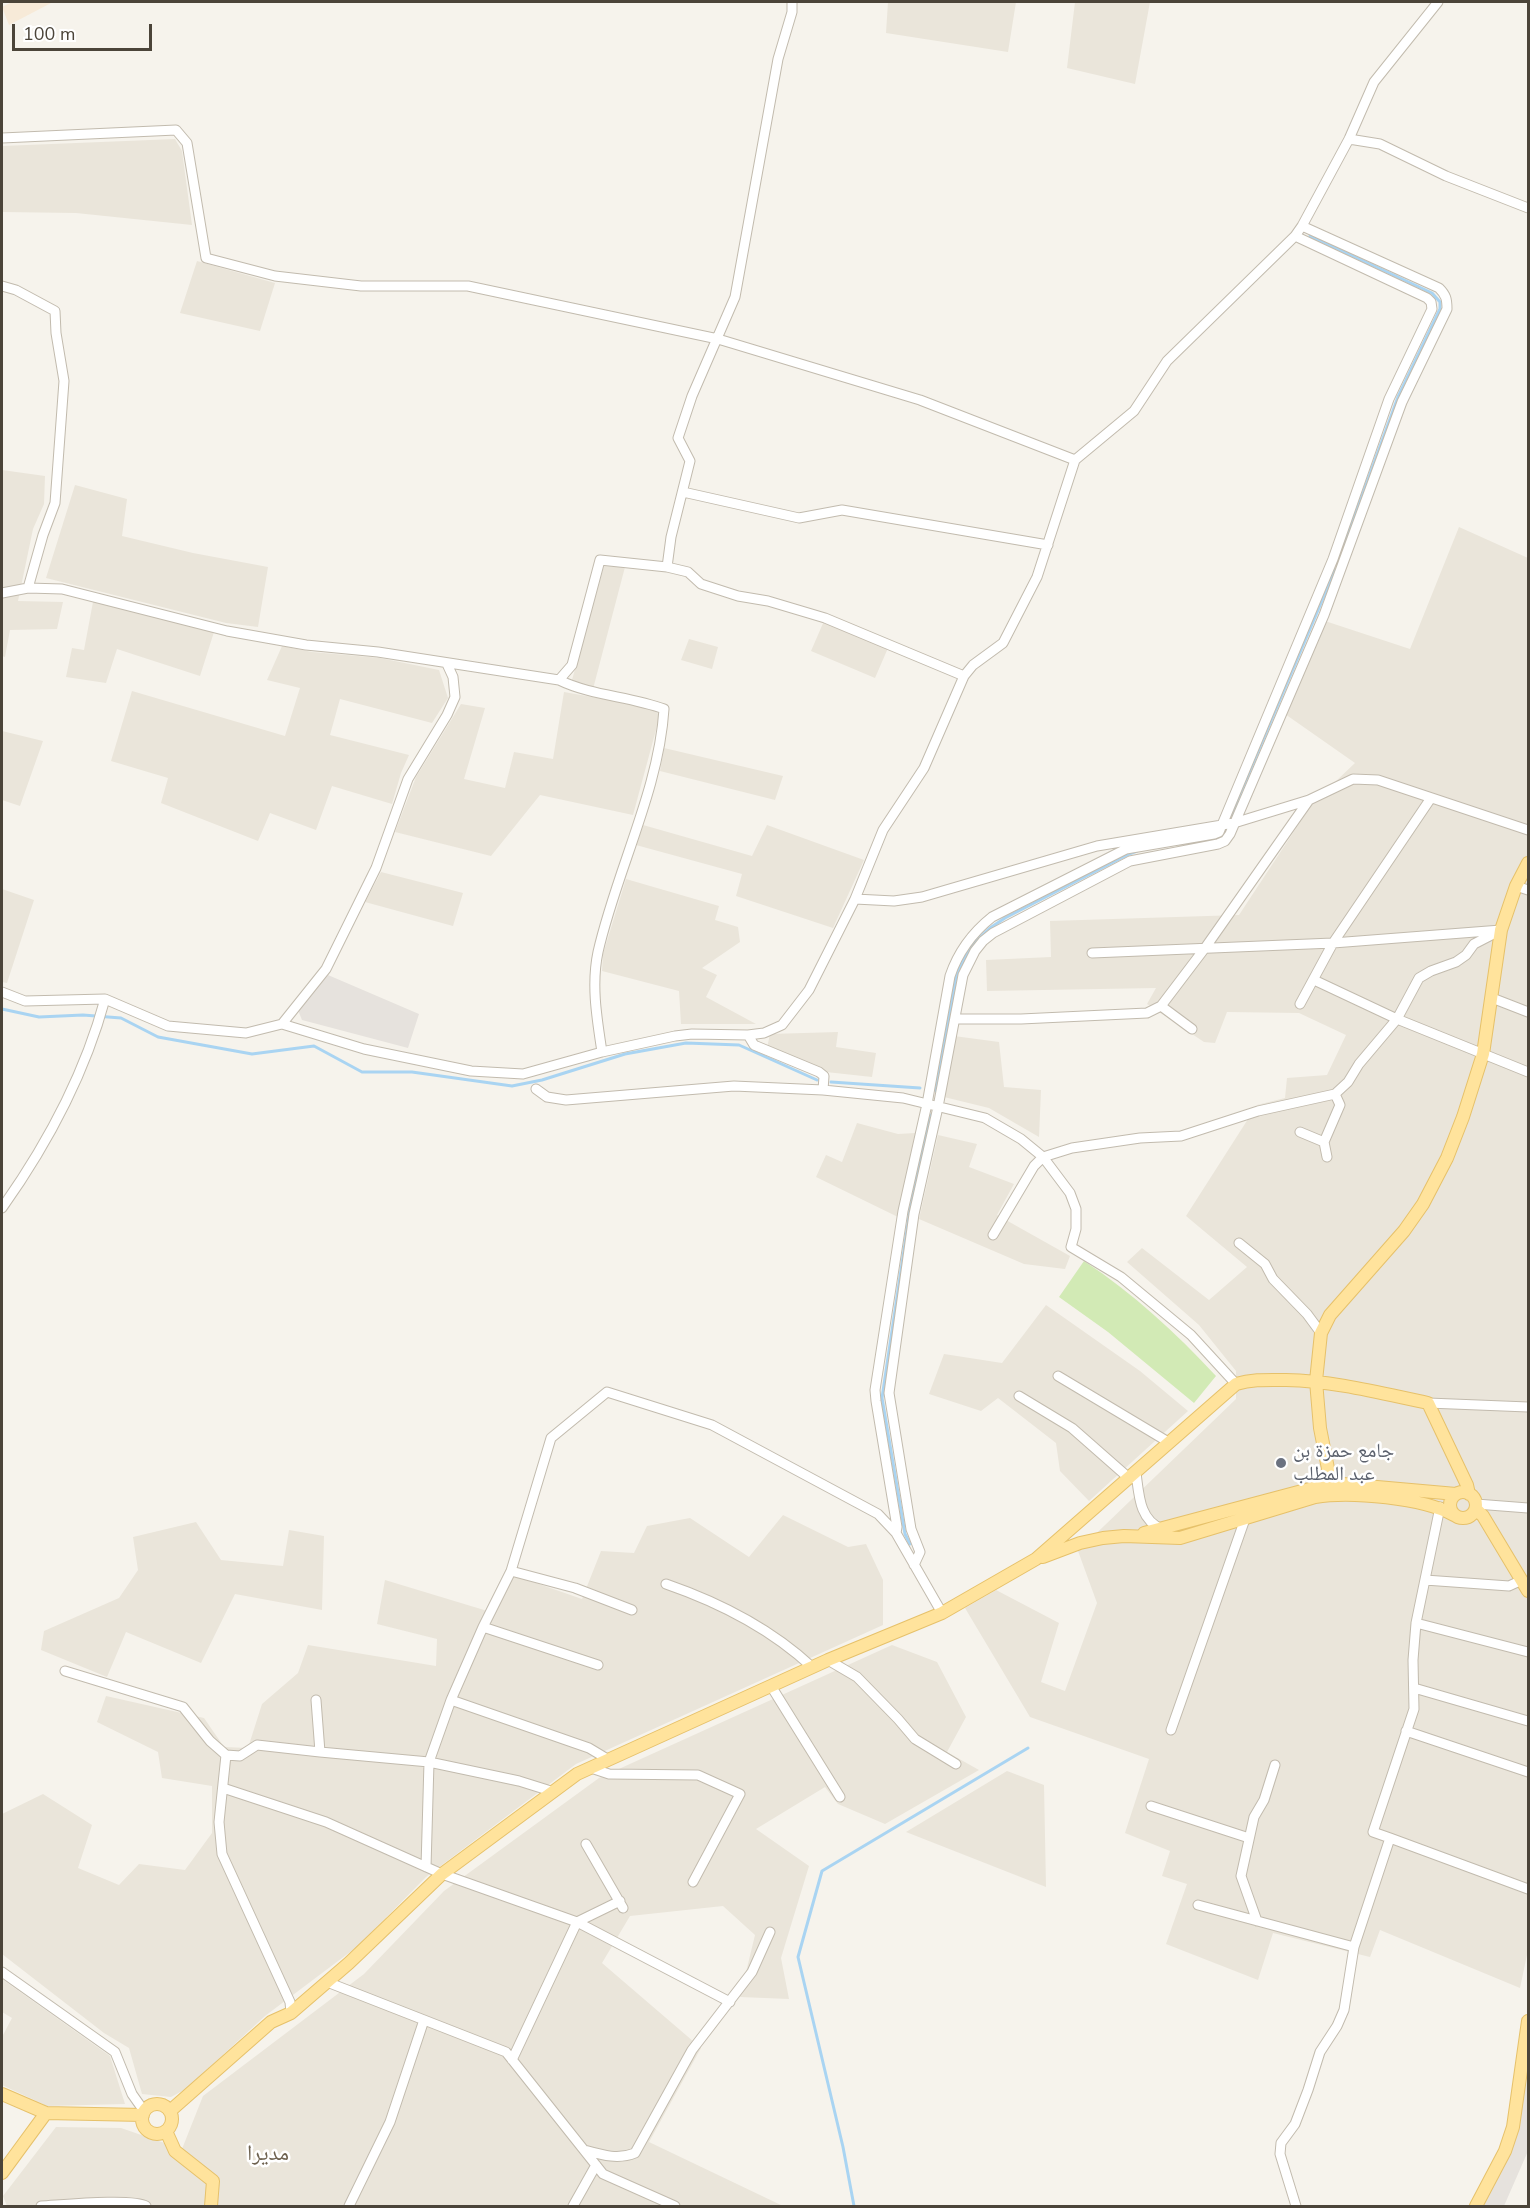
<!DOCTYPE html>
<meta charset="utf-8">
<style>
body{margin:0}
#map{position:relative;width:1530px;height:2208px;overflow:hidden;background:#f6f3ec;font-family:"Nunito Sans",sans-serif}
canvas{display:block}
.frame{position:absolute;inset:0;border:3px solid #4b4439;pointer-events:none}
.scale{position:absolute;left:12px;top:24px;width:140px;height:27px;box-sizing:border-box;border:3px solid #4b4439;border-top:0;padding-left:8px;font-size:18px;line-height:21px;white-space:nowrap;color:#4b4439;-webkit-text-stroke:4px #fff;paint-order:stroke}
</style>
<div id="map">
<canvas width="1530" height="2208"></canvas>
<div class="frame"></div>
<div class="scale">100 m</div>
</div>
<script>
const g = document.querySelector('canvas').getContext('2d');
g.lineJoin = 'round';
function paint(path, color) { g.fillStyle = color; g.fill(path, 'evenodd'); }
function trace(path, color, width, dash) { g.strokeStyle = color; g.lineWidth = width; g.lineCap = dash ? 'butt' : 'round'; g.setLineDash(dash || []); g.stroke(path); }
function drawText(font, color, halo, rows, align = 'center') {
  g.font = font + ' "Nunito Sans","Noto Naskh Arabic",sans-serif'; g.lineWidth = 5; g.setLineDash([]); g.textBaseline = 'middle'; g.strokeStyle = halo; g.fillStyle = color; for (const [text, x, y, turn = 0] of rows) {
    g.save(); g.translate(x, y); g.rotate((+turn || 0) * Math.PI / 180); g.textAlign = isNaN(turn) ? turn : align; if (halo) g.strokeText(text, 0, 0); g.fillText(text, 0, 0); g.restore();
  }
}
paint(new Path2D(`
 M888,2H1016L1008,52L886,33Z
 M1075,2H1150L1135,84L1067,68Z
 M175,139L182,151L192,225L76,213L2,212V146Z
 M197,261L275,283L260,331L180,313Z
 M2,470L45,476L44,504L33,529L18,601L63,602L57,629L10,630L5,657L2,656Z
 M75,485L127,499L122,536L193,553L268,567L258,627L226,623L46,578Z
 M1459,527L1528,558V1950L1520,1988L1380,1930L1370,1957L1273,1933L1258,1980L1166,1944L1187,1884L1162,1876L1170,1851L1125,1833L1149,1759L1030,1717L965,1608L996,1590L1059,1623L1041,1682L1065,1691L1097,1603L1078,1551L1236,1399V1371L1199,1325L1127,1262L1142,1248L1209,1300L1247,1267L1186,1216L1257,1105L1285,1098L1287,1078L1327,1075L1346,1035L1299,1013L1227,1012L1215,1043L1204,1042L1147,1004L1156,988L987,991L986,960L1051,957L1050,921L1239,915L1312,804L1355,763L1285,714L1325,621L1410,649Z
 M604,566L625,567L593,689L572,680Z
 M93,602L214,632L200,676L117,649L106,683L66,677L72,648L84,650Z
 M824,621L888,648L875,678L811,651Z
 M689,639L718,647L712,669L681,660Z
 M282,646L312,652L380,658L439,670L448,698L432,723L340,699L330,735L409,755L401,773L392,804L332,786L316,830L270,813L258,841L161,803L168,778L111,761L132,691L285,736L300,688L267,680Z
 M564,692L649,707L660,715L633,815L540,795L491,856L395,832L416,777L461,704L485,708L464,779L505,788L514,752L553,759Z
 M2,731L43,741L20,806L2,800Z
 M664,748L783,776L775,800L660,771Z
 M643,825L752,856L767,825L864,860L833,928L736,896L742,874L636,845Z
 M381,872L463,893L453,926L365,902Z
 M626,879L719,906L715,920L738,927L740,942L702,968L717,975L706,997L756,1024H681L679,991L602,971L603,954Z
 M2,889L34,900L7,983L2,982Z
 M838,1032L836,1047L876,1053L872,1077L826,1072L767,1048L770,1034Z
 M954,1036L999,1042L1004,1087L1041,1090L1039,1137L989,1108L944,1097Z
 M857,1123L898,1134L915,1133L898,1217L816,1177L826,1155L842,1162Z
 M938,1135L977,1144L969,1167L1014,1184L997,1215L1070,1256L1065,1269L1024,1264L919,1219Z
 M1046,1305L1140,1371L1188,1411L1089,1501L1060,1471L1056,1443L998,1398L981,1411L929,1394L944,1354L1002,1363Z
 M783,1515L848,1547L866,1544L883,1580V1625L576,1764L426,1877L358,1946L265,2016L186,2089L171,2097L142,2094L129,2048L104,2033L2,1954V1814L43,1794L92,1825L78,1868L119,1885L139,1864L185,1870L212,1833V1786L162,1778L158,1752L97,1722L106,1696L204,1718L224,1747L248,1748L262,1704L298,1673L308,1645L436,1666L437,1639L377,1624L385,1580L494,1613L513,1575L582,1599L601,1551L634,1553L647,1526L690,1518L749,1557Z
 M196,1522L221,1560L283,1566L289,1530L324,1536L322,1610L235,1594L201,1663L126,1632L107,1677L41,1650L44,1631L119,1598L138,1570L133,1537Z
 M892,1645L937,1662L966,1717L947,1752L979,1770L885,1824L838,1804L825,1787L756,1829L809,1866L781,1958L789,1999L740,1997L755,1935L723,1906L630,1916L602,1963L701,2048L649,2142L783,2206H7L3,2196L56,2127L121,2128L182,2149L203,2096L364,1974L444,1891L599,1778Z
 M1007,1771L1044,1785L1046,1887L906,1832Z
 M2,1979L110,2056L125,2104L47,2106L2,2085V2037L12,2018L2,2012Z`), '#eae5da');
paint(new Path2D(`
 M12,2H53L9,25L2,7Z`), '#f7ead8');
paint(new Path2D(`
 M328,975L419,1014L408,1048L302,1020L298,1010Z
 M1528,2058V2151L1504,2206H1481L1514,2142Z`), '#e6e2dd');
paint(new Path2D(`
 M1084,1261C1134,1294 1175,1332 1216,1376L1194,1403L1108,1332L1059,1297Z`), '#d2eab5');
trace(new Path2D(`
 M1310,236L1432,293L1440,302V309L1398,397L1342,551
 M1231,815L1335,570
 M1191,842L1218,838L1223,834
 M2,1009L39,1017L83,1015L121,1018L158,1037L252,1054L314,1046L362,1072H412L512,1086L542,1080L625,1054L686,1043L739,1045L817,1080
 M831,1082L920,1088
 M936,1091L957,972L971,946L990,928L1005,918L1129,854L1137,851
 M910,1544L905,1534L882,1398L910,1210L931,1115
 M854,2206L843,2147L798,1957L822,1871L1028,1748`), '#a9d4f2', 3);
const minor = new Path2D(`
 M2,138L176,130L187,143L206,258L275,276L361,286H468L718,339L920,400L1075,460L1134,411L1167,361L1295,236L1302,226L1349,139L1374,82L1438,2
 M1349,139L1380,144L1446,176L1528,208
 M2,286L16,290L55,311L56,333L64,381L55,503L43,535L28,588
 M683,492L799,518L842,510L1048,545
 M667,567L688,572L701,584L738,596L768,601L825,618L964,676
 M2,593L28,588L62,589L227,631L306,645L378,652L559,680L572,665L600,560L667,567L671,537L690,461L678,438L692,396L735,297L778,59L792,12V2
 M559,680C592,696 629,696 664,709C659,790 616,872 598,952C591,985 597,1019 602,1052
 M1516,886L1528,890
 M855,899L883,830L924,768L964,676L973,665L1003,643L1037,577L1075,460
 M1314,980L1397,1019L1528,1072
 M2,992L25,1001L105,999L168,1026L246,1033L282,1024L364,1049L471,1071L523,1074L602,1052L675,1036L692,1034L748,1035L764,1033L782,1025L809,990L855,899L894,901L922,897L1097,846L1234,823L1309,800L1353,779L1378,780L1528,830
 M1492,998L1528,1012
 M1300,1004L1333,943L1431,798
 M1161,1006L1192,1029
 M955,1019H1021L1147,1013L1161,1006L1205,948L1309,800
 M282,1024L326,969L376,868L408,779L447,715L455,697L453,677L447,664
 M748,1035L754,1045L819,1072L824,1076L823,1090
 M536,1089L547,1097L566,1100L734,1086L823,1090L903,1098L985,1118L1021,1139L1043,1157L1070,1193L1076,1209V1229L1071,1247L1121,1277L1191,1335L1236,1384
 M1300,1132L1324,1142
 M1327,1157L1324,1142L1340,1105L1335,1094
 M2,1208C46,1146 85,1073 105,999
 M993,1235L1034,1166L1043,1157L1072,1148L1140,1138L1181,1136L1258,1111L1335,1094L1348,1082L1359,1064L1397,1019L1419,978L1431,971L1456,962L1466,955L1474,944L1501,930L1333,943L1092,953
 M1239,1243L1265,1264L1273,1279L1307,1314L1321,1333
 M1058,1376L1170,1443
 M1019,1396L1072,1428L1130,1479
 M1428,1403L1528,1407
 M1136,1473C1139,1494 1139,1520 1162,1529
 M1476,1504L1528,1508
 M896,1533L897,1527L876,1401L875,1390L903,1211L927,1104L950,976C958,952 972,933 992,917L1126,849L1214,834L1219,832L1333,559L1389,399L1432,309L1431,302L1427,298L1295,236
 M914,1565L920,1552L911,1529L889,1393L914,1214L938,1107L963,975L975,951L983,941L993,933L1130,861L1218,844L1225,841L1230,834L1324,615L1402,402L1447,309C1447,299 1446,295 1439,288L1302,226
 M511,1571L575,1588L632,1610
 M1425,1580L1509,1586L1522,1580
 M666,1584C721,1603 770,1628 812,1667
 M1416,1623L1528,1652
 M483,1627L598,1665
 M828,1660L857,1677L898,1719L915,1739L956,1764
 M65,1671L183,1707L210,1741L226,1755L240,1756L257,1745L320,1752L429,1762L519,1781L554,1792
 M771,1686L840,1797
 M1414,1688L1528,1721
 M316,1700L320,1752
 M451,1700L589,1748L609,1760
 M1171,1730L1245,1519
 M1406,1731L1528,1772
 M226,1755L219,1822L222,1854L290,2002L291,2013
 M591,1768L609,1774L698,1775L740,1794L693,1882
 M223,1788L326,1822L442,1874L577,1922L730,2002
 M1151,1806L1249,1838
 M1390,1838L1373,1832L1414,1709L1413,1660L1416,1623L1440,1507
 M586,1844L623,1908
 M426,1867L429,1762L451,1700L483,1627L511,1571L551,1438L607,1392L712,1425L878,1514L896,1533L942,1613
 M1198,1905L1354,1947
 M1257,1921L1241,1876L1254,1817L1264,1800L1275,1765
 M2,1972L115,2052L132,2094L144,2111
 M327,1982L506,2052L603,2174L675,2206
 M512,2060L577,1922L620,1901
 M584,2150C602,2155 618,2160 635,2153L692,2050L752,1972L770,1932
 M41,2206C61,2205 132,2198 146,2206
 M349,2206L390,2122L424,2020
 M573,2206L596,2165
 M1296,2206L1280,2154L1281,2143L1295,2124L1308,2090L1320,2052L1337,2026L1344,2010L1354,1947L1390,1838L1528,1889`);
const major = new Path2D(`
 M1450 1505a13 13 0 1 1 26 0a13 13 0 1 1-26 0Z
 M1333,1494L1320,1428L1316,1381L1321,1333L1330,1315L1404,1231L1423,1204L1447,1158L1463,1117L1483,1054L1501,930L1516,886L1528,863
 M1476,1509L1483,1516L1528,1591
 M1144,1533L1332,1483L1456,1494
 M1043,1557L1080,1543L1103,1538L1124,1536L1180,1538L1315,1497C1351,1491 1423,1498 1454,1515
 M2,2094L46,2113L143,2115
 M142 2119a15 15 0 1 1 30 0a15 15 0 1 1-30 0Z
 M170,2111L271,2022L291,2013L349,1963L442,1874L577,1774L828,1660L942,1613L1036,1559L1236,1384C1253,1379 1268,1380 1286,1380C1335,1381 1380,1393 1428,1403L1467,1485L1469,1494
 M166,2131L175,2151L213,2181L211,2206
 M2,2173L46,2113
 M1476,2206L1505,2151L1513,2127L1528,2021`);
trace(minor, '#c2bbae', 11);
trace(major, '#e6c16a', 14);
trace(minor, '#fff', 9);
trace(major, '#ffe39c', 12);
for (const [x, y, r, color] of [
 [1281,1463,6,"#6b7280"]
]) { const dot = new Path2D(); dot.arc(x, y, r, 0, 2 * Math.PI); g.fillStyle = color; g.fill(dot); trace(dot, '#fff', 2); }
drawText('20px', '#5b616d', '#fff', [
 ["جامع حمزة بن",1293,1452],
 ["عبد المطلب",1293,1475]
], 'left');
drawText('22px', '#6e6250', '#fff', [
 ["مديرا",268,2155]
]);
</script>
